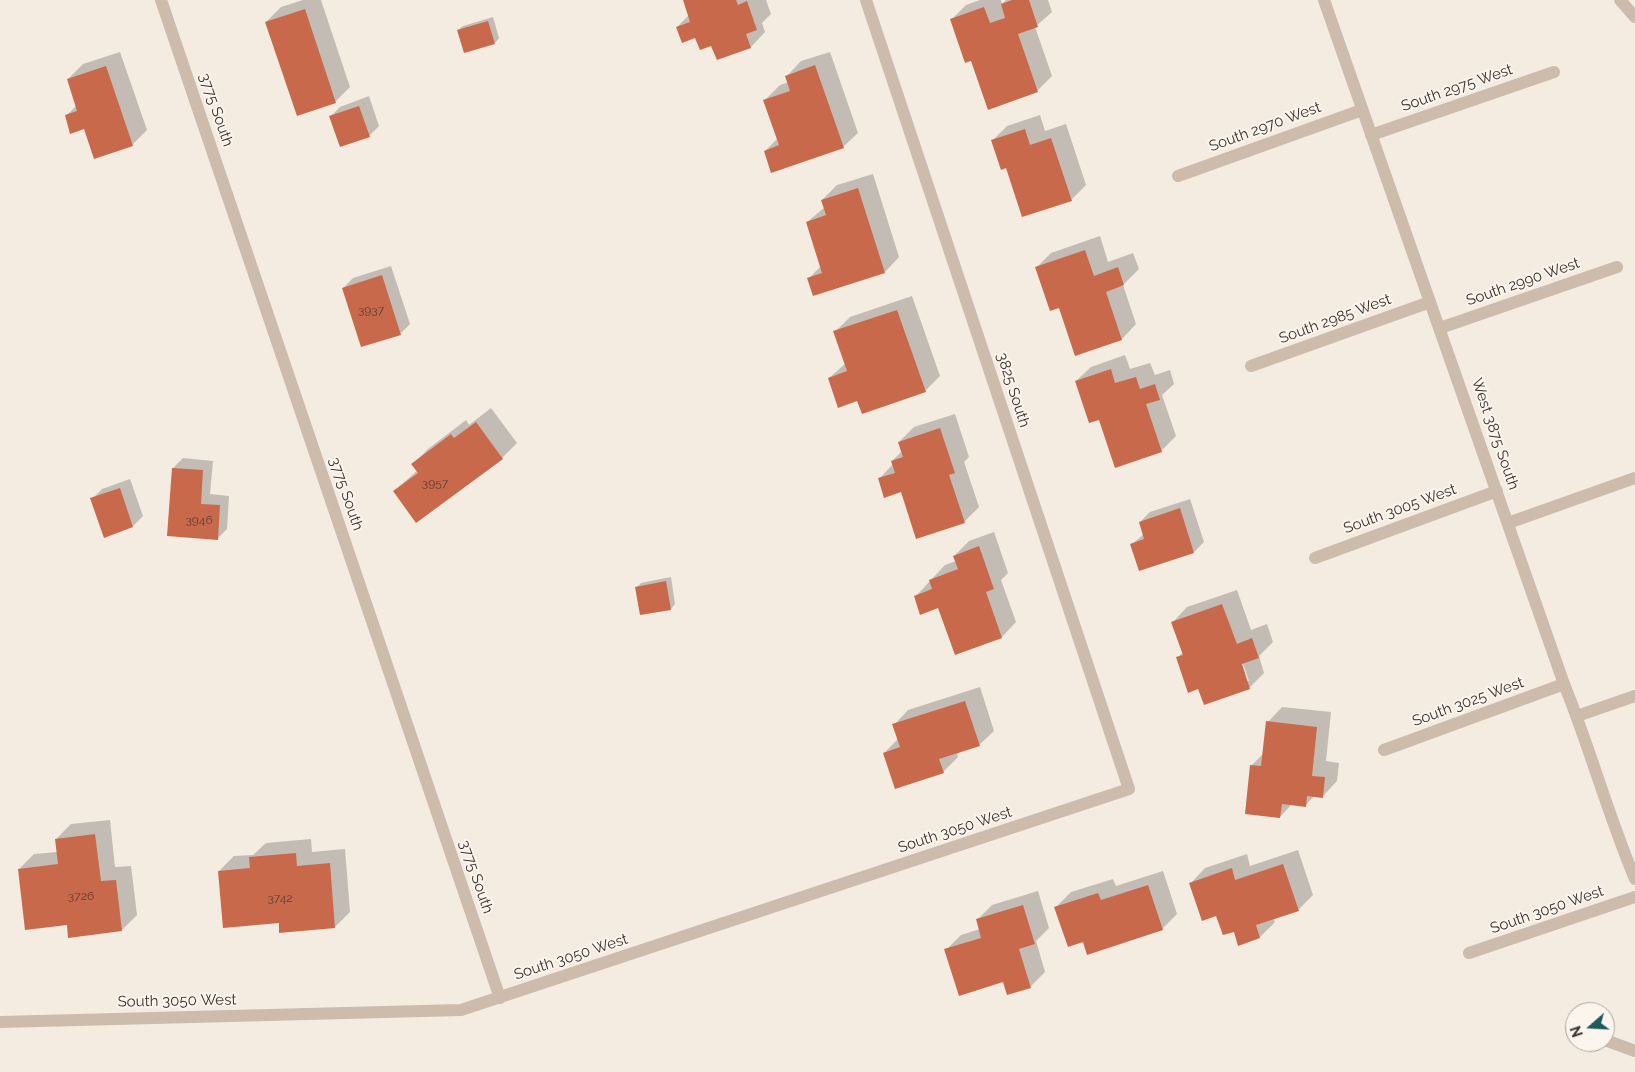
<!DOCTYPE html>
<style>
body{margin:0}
#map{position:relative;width:1635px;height:1072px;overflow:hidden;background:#f4ebe1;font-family:Raleway,sans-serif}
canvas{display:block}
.north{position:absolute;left:1565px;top:1002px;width:50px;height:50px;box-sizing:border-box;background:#fbf5ee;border:1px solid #aea6a0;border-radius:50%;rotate:251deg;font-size:14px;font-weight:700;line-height:20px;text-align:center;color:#3b302b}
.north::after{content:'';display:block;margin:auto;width:18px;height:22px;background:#1f5a5e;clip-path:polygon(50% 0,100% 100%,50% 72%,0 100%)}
</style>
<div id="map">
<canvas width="1635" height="1072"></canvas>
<div class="north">N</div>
</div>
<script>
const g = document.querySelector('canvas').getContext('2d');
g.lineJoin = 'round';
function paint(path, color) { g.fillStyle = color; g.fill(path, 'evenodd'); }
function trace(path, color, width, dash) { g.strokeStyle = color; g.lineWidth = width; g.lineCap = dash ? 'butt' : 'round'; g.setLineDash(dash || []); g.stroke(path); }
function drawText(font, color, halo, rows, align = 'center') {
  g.font = font + ' Raleway,sans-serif'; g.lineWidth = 4; g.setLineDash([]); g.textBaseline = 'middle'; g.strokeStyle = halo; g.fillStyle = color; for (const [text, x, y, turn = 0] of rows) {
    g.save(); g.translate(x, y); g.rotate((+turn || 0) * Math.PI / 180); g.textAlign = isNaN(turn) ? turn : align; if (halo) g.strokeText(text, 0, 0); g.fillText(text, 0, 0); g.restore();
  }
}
paint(new Path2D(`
 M303,0H321L350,87L335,102L266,22L281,7Z
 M684,0H766L771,14L762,23L765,32L751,47L712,45L677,27L689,15Z
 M980,0H1001L1002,4L1006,0H1048L1052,12L1035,27L1052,76L1037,91L972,60L952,19L966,5Z
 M493,17L499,38L495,43L458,30L463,26Z
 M120,52L147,130L132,145L84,128L66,116L77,105L68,79L83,64Z
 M830,52L858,133L843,147L765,151L778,138L765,100L780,85L789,82L787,76L801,61Z
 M369,96L379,126L369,136L330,117L340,107Z
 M1040,115L1045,131L1066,124L1086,185L1071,200L1007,167L992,141L1007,126Z
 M873,174L899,257L885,272L814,294L809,278L821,266L807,222L825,207L822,200L837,185Z
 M1100,236L1108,262L1133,253L1139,269L1123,285L1136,324L1122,339L1075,354L1059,306L1036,268L1051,253Z
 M391,266L410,324L400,334L343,288L353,278Z
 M912,296L940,376L925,391L858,399L829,378L846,363L835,332L850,317Z
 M1125,355L1130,369L1150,363L1155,375L1170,370L1174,384L1162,395L1176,436L1161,451L1100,418L1076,381L1091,367Z
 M491,408L517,443L502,458L417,522L394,491L418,470L413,464L428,449L466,420L469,425Z
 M955,414L969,457L964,462L979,507L964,522L879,479L893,464L892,461L902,451L899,442L914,427Z
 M183,458L213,461L210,494L229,496L227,529L217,539L173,468Z
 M130,479L143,516L133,526L92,499L102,489Z
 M1190,499L1204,542L1194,552L1132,544L1144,534L1140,522L1150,512Z
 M994,532L1008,573L1001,580L1016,622L1002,637L956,653L939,607L915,597L945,565L956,561L954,556L969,541Z
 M671,577L675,604L671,609L636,588L641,583Z
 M1237,590L1251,630L1267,624L1273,642L1259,656L1264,673L1249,688H1199L1177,658L1183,652L1173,622L1187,607ZM1238,658H1241L1249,681H1246Z
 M980,687L994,731L979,745L957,753L958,757L943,772L884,753L898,739L894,725L908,710Z
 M1282,707L1331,712L1326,761L1339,763L1337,781L1323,796L1315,795L1305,806L1292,804L1280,817L1251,766L1264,753L1268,722Z
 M110,820L115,867L131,866L137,915L122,930L68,924L19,869L34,854L57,852L56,839L71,824Z
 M311,839L312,852L345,849L350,912L335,927L280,921L219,871L234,856L253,855L266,843Z
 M1298,850L1313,895L1298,910L1273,918L1275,922L1260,937L1239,944L1235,930L1217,914L1191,883L1205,868L1247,854L1250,866Z
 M1163,871L1177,914L1162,929L1084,941L1056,907L1071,892L1113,879L1116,886Z
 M1038,891L1049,928L1036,941L1045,972L1030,987L1004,981L946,950L961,935L980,929L977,920L992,905Z`), '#0003');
paint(new Path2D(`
 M683,0H736L738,5L747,1L757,30L746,34L751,48L717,60L711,46L700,50L695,38L682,43L676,27L690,22Z
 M1012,0H1029L1038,27L1018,34L1038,92L988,110L971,61L965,63L950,19L984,7L990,23L1005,18L1001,4Z
 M305,9L336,103L297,116L265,22Z
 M488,21L495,44L464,53L457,30Z
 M815,65L844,148L771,173L764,151L779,145L763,100L790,91L785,76Z
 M106,66L133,146L94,159L84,129L70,134L65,115L77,111L67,79Z
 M359,106L370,137L340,147L329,116Z
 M1025,129L1030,145L1051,138L1072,201L1022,217L1006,168L1001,170L991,140Z
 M858,188L885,273L813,296L807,278L822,273L806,222L826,215L821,200Z
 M1085,250L1094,276L1118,267L1124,285L1106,292L1122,340L1075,356L1059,308L1050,311L1035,267Z
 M382,275L401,335L361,347L342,288Z
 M897,310L926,392L862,414L857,401L838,408L828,378L847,371L833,331Z
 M1111,369L1115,383L1136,377L1140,389L1155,384L1160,400L1146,404L1162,452L1115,468L1099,420L1089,423L1075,381Z
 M476,422L503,459L416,523L393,491L418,473L411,464L451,434L454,438Z
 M940,428L955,473L949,475L965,523L916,539L901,492L884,498L878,478L895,473L891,461L903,457L898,442Z
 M172,468L203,470L201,504L220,505L218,540L167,536Z
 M120,488L133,527L104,538L90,498Z
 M1180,508L1194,553L1139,571L1130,544L1144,539L1139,522Z
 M979,546L994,589L986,592L1002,638L955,655L938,608L920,615L914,596L932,589L929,580L958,569L953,556Z
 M666,581L671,610L640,615L635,587Z
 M1222,604L1237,644L1252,638L1259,658L1242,664L1250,689L1204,705L1198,689L1188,693L1176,657L1183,655L1171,622Z
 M965,701L980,746L939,759L944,773L895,789L883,753L900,747L892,724Z
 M1266,721L1317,727L1312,776L1325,777L1323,798L1307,796L1306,807L1282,804L1280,818L1245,814L1250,765L1261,766Z
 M95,834L101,881L116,880L122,931L68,938L67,925L25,930L18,869L58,864L55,839Z
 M296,853L297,866L330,863L335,928L279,933V923L223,928L218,871L250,868L249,857Z
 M1283,864L1299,911L1256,925L1260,938L1238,946L1234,932L1223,935L1216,916L1202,921L1189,883L1232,868L1235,880Z
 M1148,885L1163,930L1087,955L1083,942L1068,947L1054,907L1098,893L1101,900Z
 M1023,905L1035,944L1019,949L1031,988L1007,995L1003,982L959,996L944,949L981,938L976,919Z`), '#c8694b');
trace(new Path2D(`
 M1371,135L1554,72
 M1178,176L1362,110
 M1440,328L1617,267
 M1251,366L1430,302
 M1508,523L1635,478
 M1315,558L1497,491
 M1577,716L1635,696
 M1384,750L1564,684
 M1469,953L1635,897
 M1571,1028L1575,1029
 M1605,1040L1635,1051`), '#cdbbac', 12);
trace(new Path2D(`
 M161,0L500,998
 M1324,0L1564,684C1590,748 1608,815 1635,879
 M1620,0L1635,17
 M0,1022L461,1010L1129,789L866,0`), '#cdbbac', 12);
drawText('12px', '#5e3e33', null, [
 ["3937",371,310],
 ["3957",435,483],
 ["3946",199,520],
 ["3726",81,896],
 ["3742",280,898]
]);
drawText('15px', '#3b302b', '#fbf5ee', [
 ["South 2975 West",1457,88,-19],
 ["3775 South",216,110,71],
 ["South 2970 West",1265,127,-20],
 ["South 2990 West",1523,282,-19],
 ["South 2985 West",1335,319,-20],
 ["3825 South",1013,390,72],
 ["West 3875 South",1495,434,71],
 ["3775 South",346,494,71],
 ["South 3005 West",1400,509,-20],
 ["South 3025 West",1468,702,-20],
 ["South 3050 West",955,830,-18],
 ["3775 South",476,877,71],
 ["South 3050 West",1547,910,-19],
 ["South 3050 West",571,957,-18],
 ["South 3050 West",177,1001,-1]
]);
</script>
